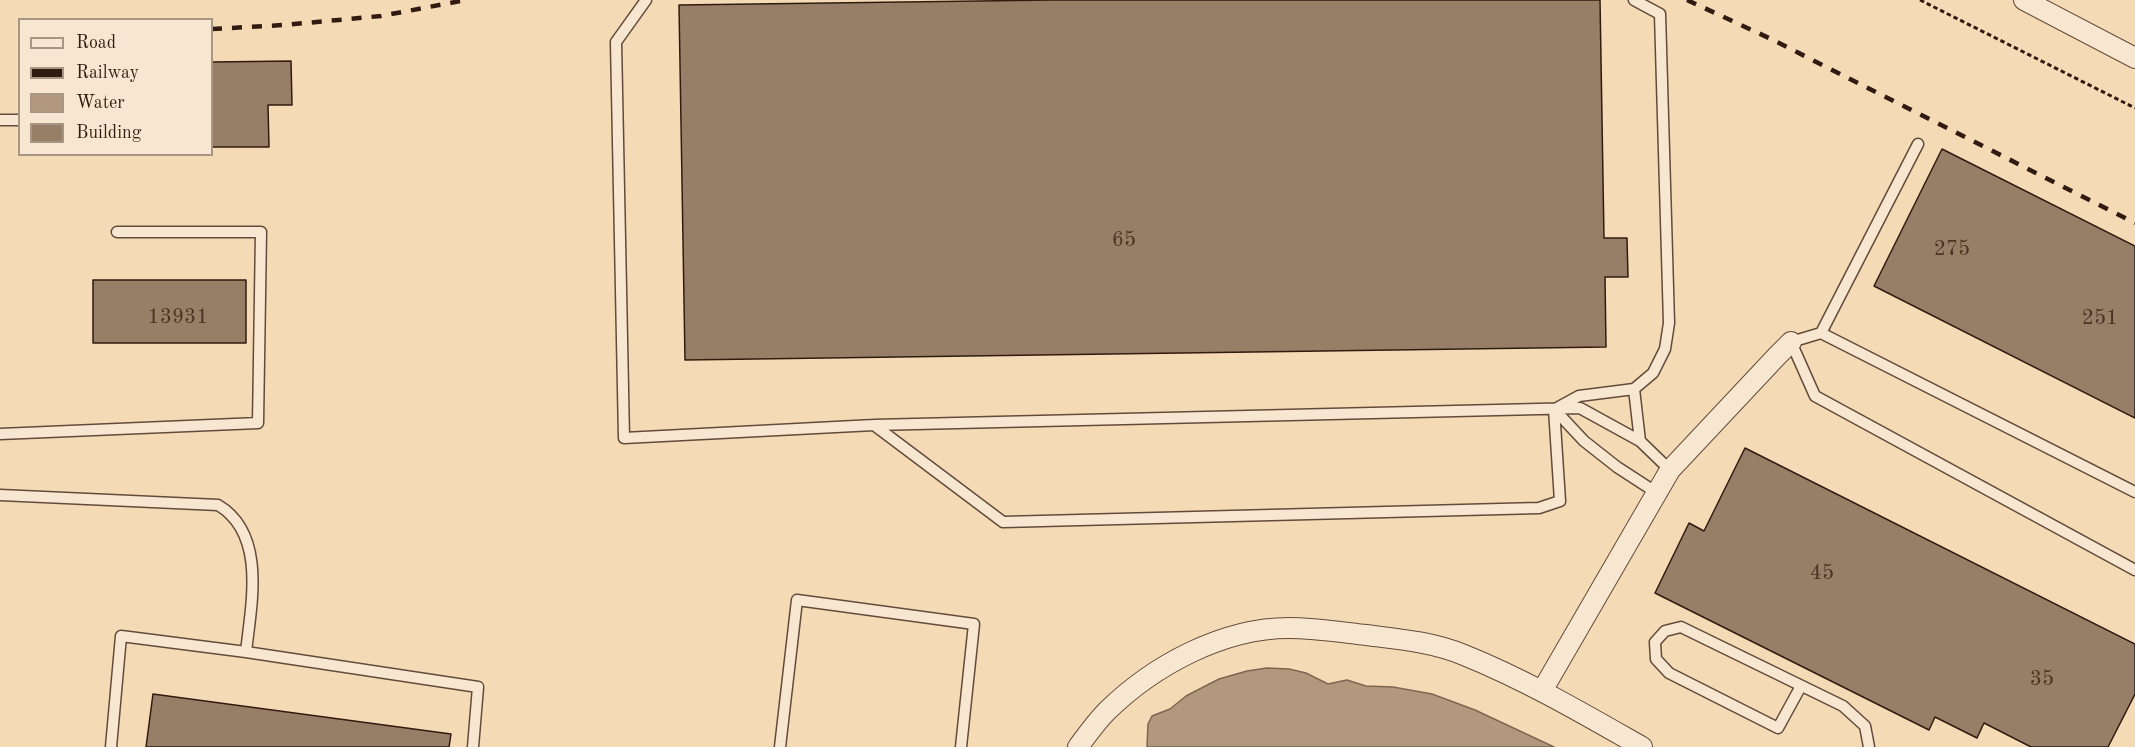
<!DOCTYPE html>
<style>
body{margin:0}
#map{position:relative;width:2135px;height:747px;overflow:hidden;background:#f5dab6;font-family:"Old Standard TT",serif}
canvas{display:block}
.legend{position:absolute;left:18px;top:18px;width:195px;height:138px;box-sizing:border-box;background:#f8e7d0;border:2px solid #a89584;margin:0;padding:8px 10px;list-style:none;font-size:18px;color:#311b11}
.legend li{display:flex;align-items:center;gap:12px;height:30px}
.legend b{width:30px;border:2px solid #a89584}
</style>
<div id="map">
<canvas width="2135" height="747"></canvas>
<ul class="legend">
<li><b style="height:8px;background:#f8e7d0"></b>Road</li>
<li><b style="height:8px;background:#311b11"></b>Railway</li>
<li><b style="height:16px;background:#b2997e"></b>Water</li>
<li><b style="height:16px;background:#977e67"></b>Building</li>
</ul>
</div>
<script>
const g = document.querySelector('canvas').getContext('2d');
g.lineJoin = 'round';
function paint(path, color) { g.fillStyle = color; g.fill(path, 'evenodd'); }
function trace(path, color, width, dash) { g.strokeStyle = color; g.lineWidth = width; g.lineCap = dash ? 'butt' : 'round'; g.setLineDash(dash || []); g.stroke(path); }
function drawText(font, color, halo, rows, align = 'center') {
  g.font = font + ' "Old Standard TT",serif'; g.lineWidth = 4.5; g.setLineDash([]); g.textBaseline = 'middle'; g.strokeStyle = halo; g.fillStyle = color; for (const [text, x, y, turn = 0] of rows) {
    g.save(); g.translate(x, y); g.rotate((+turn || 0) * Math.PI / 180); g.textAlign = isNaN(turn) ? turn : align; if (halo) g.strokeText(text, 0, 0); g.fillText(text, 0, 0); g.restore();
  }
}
const water = new Path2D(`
 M1267,668L1289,669L1306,673L1328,684L1347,680L1366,686L1393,687L1432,694L1475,710L1554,747H1147L1148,724L1152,716L1170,709L1186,696L1219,679L1247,671Z`);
paint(water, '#b2997e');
trace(water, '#7e6752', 1.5);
const building = new Path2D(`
 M1052,0H1600L1604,238H1627L1628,277H1605L1606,347L685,360L679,5Z
 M291,61L292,105H268L269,147H212V62Z
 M1942,149L2135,246V418L1874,286Z
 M93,280H246V343H93Z
 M1745,448L2135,644V694L2108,747H2031L1984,723L1977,738L1935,717L1929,730L1655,593L1689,523L1704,531Z
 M153,694L451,734L449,747H146Z`);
paint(building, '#977e67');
trace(building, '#311b11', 1.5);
const lane = new Path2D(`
 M646,0L616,42L624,438L874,425L1580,408L1640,441L1670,470
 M1634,0L1660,14L1669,323L1665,349L1653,373L1634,389L1640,441
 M0,120H20
 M1918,144L1821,333L1791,342L1815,396L2135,570
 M1821,333L2135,492
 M1557,408L1579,396L1634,389
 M1554,409L1584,441L1617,467L1657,493
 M874,425L1003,522L1539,508L1560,501L1554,409
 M0,434L258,423L261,232H117
 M0,495L218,505C267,534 251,605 246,652
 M1801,686L1778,728L1669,673L1656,659L1655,642L1665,631L1681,627L1843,706L1865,726L1869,747
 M111,747L121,636L246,652L478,687L473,747
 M780,747L797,600L974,624L961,747`);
const street = new Path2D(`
 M2024,0L2135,58
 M1542,691L1670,470L1777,356L1791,342
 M1078,747C1087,735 1096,722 1107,711C1153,666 1222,628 1289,628C1314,628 1340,632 1366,635C1398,639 1433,642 1464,655C1526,680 1584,714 1642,747`);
trace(lane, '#624b3a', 13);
trace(street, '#624b3a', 22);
trace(new Path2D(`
 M1920,0L2135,108`), '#311b11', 3, [4.5, 3]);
trace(lane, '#f8e7d0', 10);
trace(street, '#f8e7d0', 20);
trace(new Path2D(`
 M1687,0L1769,38L2135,223
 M212,29L284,25L381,16L466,0`), '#311b11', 4.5, [10, 10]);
drawText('21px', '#4a3426', null, [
 ["65",1124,240],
 ["275",1952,249],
 ["13931",178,317],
 ["251",2100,318],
 ["45",1822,573],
 ["35",2042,679]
]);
</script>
